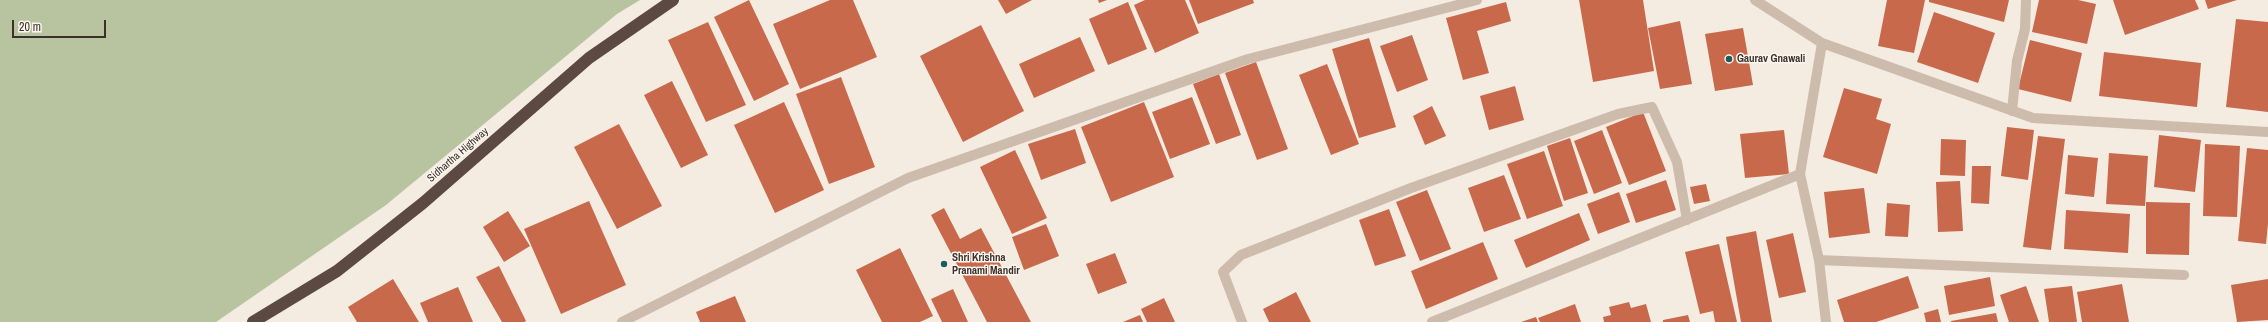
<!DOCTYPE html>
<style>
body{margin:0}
#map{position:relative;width:2268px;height:322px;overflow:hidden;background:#f4ebe1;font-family:"Archivo Narrow",sans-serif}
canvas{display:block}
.scale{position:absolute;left:12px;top:20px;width:94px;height:18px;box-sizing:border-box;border:2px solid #3b302b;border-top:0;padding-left:5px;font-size:12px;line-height:14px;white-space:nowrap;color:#3b302b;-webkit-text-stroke:3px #fbf5ee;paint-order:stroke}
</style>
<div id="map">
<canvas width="2268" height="322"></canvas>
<div class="scale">20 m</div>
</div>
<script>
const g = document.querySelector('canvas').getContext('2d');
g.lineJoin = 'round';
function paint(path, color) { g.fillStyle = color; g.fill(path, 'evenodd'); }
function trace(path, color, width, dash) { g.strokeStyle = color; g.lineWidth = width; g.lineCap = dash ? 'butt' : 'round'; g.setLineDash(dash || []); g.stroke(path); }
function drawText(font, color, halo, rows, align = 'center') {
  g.font = font + ' "Archivo Narrow",sans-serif'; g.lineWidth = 3; g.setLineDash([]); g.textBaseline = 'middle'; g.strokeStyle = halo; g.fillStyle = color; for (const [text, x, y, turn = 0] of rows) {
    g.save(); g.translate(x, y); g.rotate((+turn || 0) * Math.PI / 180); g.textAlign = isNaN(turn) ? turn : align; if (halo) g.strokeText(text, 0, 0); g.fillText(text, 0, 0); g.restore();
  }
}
paint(new Path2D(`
 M0,0H640L617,14L386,205L216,322H0Z`), '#b8c4a0');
paint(new Path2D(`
 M749,0L789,84L754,101L714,17Z
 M830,0H853L877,57L800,89L773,24Z
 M998,0H1032L1006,14Z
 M1098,0H1107L1099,3Z
 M1145,0H1185L1199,33L1155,53L1134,5Z
 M1189,0H1253L1254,3L1198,24Z
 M1579,0H1643L1654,71L1593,82Z
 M1887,0H1925L1914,53L1878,46Z
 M1929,0H2009L2004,22L1929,2Z
 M2039,0H2078L2096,4L2087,44L2032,32Z
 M2113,0H2195L2199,9L2125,35Z
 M2205,0H2237L2208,9Z
 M1128,2L1147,49L1108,65L1089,19Z
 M1506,2L1511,21L1477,31L1489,73L1463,80L1446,18Z
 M1934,12L1995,33L1978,83L1917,62Z
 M2236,19L2268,22V112L2226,107Z
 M1680,21L1692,84L1660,89L1648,28Z
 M708,22L746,105L706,122L668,40Z
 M981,25L1024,111L963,142L920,56Z
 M1743,28L1753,85L1715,91L1705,34Z
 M1412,35L1428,80L1397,92L1380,46Z
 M1080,37L1095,71L1034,98L1019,64Z
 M1369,38L1396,127L1359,138L1332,49Z
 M2030,40L2082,53L2071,102L2018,89Z
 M2104,52L2201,63L2197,107L2099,96Z
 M1256,62L1288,149L1257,160L1225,73Z
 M1327,64L1359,144L1331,155L1299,75Z
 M1219,74L1241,135L1216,144L1193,84Z
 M841,77L875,167L829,184L796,94Z
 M672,81L708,155L681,168L644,95Z
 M1515,86L1524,120L1489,130L1480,96Z
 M1844,88L1882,99L1876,119L1891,124L1877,174L1823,157Z
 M1192,97L1210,144L1170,159L1152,112Z
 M784,102L824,190L775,213L734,125Z
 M1144,102L1174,177L1111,202L1081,127Z
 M1432,106L1446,136L1425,145L1413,116Z
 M1643,112L1666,171L1629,185L1606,127Z
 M619,124L662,206L617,229L574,147Z
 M2007,127L2034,130L2028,180L2001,176Z
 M1075,129L1086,163L1041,180L1028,144Z
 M1602,130L1622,183L1594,194L1574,141Z
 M1784,130L1789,174L1745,178L1740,134Z
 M2159,135L2201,140L2195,192L2154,187Z
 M2038,136L2065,139L2051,250L2023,247Z
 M1570,138L1588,193L1564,201L1547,146Z
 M1941,139L1966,140L1965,176L1940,175Z
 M2205,144L2240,146L2237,217L2203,216Z
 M2247,148L2268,150V224L2266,244L2238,241Z
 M1015,150L1047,218L1012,234L980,167Z
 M1544,151L1563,206L1527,219L1507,164Z
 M2109,153L2148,156L2145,206L2106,204Z
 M2068,155L2098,158L2094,197L2065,194Z
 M1972,166H1991L1989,204L1971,203Z
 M1504,175L1521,219L1484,232L1468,188Z
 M1666,180L1676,210L1636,223L1626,194Z
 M1960,181L1963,231L1938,232L1936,182Z
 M1706,184L1710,201L1694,204L1690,187Z
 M1864,188L1870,233L1829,238L1824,192Z
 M1427,190L1451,249L1420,261L1396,202Z
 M1619,192L1630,222L1598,234L1587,204Z
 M589,201L626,285L561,314L524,229Z
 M2146,202L2190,203L2189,255L2146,254Z
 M1887,203L1910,205L1908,237L1885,236Z
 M944,208L960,239L981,228L1031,322H987L931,215Z
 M1389,209L1406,256L1375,266L1359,220Z
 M2066,210L2130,214L2128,253L2064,249Z
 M508,211L530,246L504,262L483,227Z
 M1579,213L1590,240L1526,268L1514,240Z
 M1046,224L1059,256L1024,270L1012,237Z
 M1756,231L1772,322H1741L1726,237Z
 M1793,233L1806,292L1779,298L1766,240Z
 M1483,242L1498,279L1426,309L1411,271Z
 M1719,244L1737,322H1715L1713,311L1700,314L1685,252Z
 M900,248L933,316L920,322H882L856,270Z
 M1115,253L1127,283L1098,294L1086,264Z
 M499,266L526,321L524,322H502L476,277Z
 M1908,276L1919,308L1876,322H1844L1837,300Z
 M1990,277L1995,306L1949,315L1944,286Z
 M393,279L419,322H357L348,307Z
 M2268,279V320L2237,322L2231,285Z
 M2122,284L2129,322H2082L2077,292Z
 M2026,286L2039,322H2009L2000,295Z
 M2072,286L2077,322H2049L2044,289Z
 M458,287L473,322H428L420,303Z
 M953,289L968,322H942L931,299Z
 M1296,292L1311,322H1269L1263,309Z
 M735,296L746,322H700L696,312Z
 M1164,298L1175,322H1147L1141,309Z
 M1629,302L1631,308L1646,304L1651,322H1604L1603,317L1611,315L1609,307Z
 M1575,304L1581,322H1540L1538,318Z
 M1938,309L1941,322H1926L1924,313Z
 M1996,313L1998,322H1951V321Z
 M1140,315L1143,322H1123Z
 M1688,315L1690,322H1663V320Z
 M1536,317L1538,322H1521Z`), '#c8694b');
trace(new Path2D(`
 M1755,0L1822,43L2033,118L2268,132
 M1822,43L1800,174L1819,260L1826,322
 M2012,111L2017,61L2025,29L2026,0
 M1819,260L2184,275
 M622,322L908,178L1248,59L1477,0
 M1242,322L1223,272L1241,255L1411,188L1618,114L1652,107L1677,162L1687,220
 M1432,322L1800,174`), '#cdbbac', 10);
trace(new Path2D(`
 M253,322L337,271L423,203L589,58L673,0`), '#5c4a42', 12);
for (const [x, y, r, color] of [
 [1729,59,4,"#1f5a5e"],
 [944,264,4,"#1f5a5e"]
]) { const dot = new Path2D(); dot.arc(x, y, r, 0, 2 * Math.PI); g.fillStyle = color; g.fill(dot); trace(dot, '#fbf5ee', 1.5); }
drawText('bold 11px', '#3b302b', '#fbf5ee', [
 ["Gaurav Gnawali",1737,59],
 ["Shri Krishna",952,258],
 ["Pranami Mandir",952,271]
], 'left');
drawText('11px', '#3b302b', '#fbf5ee', [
 ["Sidhartha Highway",458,155,-41]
]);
</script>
